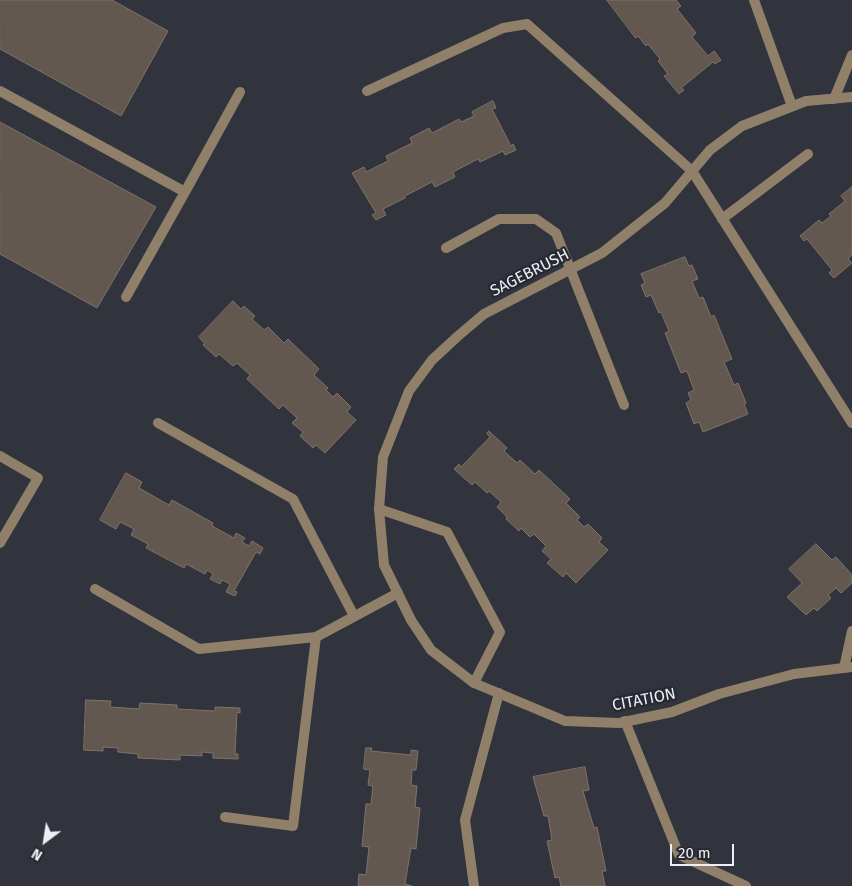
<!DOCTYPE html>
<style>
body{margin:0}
#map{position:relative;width:852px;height:886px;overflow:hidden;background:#31333d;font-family:"Fira Sans",sans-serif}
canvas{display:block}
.north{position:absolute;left:20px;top:816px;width:50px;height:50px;-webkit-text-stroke:4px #272933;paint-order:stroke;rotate:211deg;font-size:14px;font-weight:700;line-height:20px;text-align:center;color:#edeff5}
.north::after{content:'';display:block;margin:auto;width:18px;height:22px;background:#edeff5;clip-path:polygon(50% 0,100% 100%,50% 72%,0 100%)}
.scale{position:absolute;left:670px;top:844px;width:64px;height:22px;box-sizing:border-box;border:2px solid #edeff5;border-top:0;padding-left:6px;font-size:15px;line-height:18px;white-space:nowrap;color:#edeff5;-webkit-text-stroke:4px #272933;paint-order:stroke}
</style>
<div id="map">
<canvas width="852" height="886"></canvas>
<div class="north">N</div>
<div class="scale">20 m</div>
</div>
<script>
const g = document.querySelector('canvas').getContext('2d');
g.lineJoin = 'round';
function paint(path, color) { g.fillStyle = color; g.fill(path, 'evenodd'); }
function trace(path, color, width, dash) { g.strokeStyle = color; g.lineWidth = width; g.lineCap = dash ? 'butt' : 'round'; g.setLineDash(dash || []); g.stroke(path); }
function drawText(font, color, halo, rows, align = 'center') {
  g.font = font + ' "Fira Sans",sans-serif'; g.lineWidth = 4.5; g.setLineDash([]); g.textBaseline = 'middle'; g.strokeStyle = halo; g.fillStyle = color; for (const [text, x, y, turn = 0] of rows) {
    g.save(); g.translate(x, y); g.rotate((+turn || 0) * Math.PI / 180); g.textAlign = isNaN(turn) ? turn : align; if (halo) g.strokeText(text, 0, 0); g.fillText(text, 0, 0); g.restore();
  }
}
const building = new Path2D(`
 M0,0H112L168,31L121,116L0,49Z
 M607,0H676L681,6L677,9L696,33L692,37L708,56L714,51L721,60L715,64L713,62L681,88L684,90L679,94L664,76L668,74L658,61L660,59L648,44L646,46L638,36L636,38Z
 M493,101L496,108L492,109L511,146L513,144L516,150L505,155L503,151L480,162L478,159L453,172L455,177L435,187L432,182L405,196V198L383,209L386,215L376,220L372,215L376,213L352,173L364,167L366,172L388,161L386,156L412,143L410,138L429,128L432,133L459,119L461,122L474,116L472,112Z
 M0,122L156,207L97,308L0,254Z
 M852,187V255L848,259L852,263L834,278L829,273L832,270L807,239L804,241L800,236L819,220L822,223L831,216L829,214L845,201L841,196Z
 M685,257L689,266L692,265L698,279L692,281L699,298L703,297L711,317L714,315L732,359L724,362L734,385L738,383L746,403L744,404L748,414L703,432L699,422L694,424L686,403L691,400L688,393L694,390L687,371L681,373L665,333L669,331L661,312L659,313L651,295L646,297L641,285L645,283L641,274Z
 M233,301L241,309L244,306L255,316L252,319L264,330L268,327L284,343L288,339L319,369L314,375L328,388L326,390L333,397L337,393L351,407L347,412L356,420L325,453L316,445L313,448L300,436L303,432L292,423L297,418L283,405L279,409L247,379L250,375L237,363L233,366L219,354L216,357L203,345L205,344L199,337Z
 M489,431L507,448L504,451L517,463L520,460L535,474L539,470L570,499L566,503L580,517L577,520L584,527L588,524L602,538L599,542L608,550L576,583L566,573L563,577L547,563L551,559L542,551L546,546L534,534L530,537L521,528L519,531L506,519L507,517L497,507L501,502L489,491L487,493L475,482L472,485L454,469L459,464L461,467L490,437L487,434Z
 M126,473L142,482L139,488L169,505L172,500L213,523L212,526L234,538L236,533L245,538L242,542L249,546L252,541L263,548L260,554L256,552L234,591L237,592L235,596L226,592L230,584L222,580L220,584L210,579L213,574L207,570L205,574L186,564L184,568L146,548L148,544L131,535L134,529L120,522L116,529L100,520Z
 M816,544L832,560L836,557L852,575V583L841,593L836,588L828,595L831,598L817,611L814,608L806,615L787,597L802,583L789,569Z
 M86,700L111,701L110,707L139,709L140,703L177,705V709L215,711V707L240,708V713L237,712L235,754H238V759L213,758V753L202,752V756L180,755V760L138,758V754L118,752V748L103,747V751L84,750Z
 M366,748H372L371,751L411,755V750L418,751L416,770H412L411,785L417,786L415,807L420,808L416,849L411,848L405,884L412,886H358L359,874L366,875L369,847L362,846L366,804H371L373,786L368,785L370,770L364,769Z
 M585,767L589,790L583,791L594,828L597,827L606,871H602L605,886H561L559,877L555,878L547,841L552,840L548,816H544L533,777Z`);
paint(building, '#625850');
trace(building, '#7e736b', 1);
trace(new Path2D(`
 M754,0L792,106
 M0,91L185,192L126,297
 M367,91L503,28L527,24L692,171L852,423
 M834,99L852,55
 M185,192L240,92
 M722,219L808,154
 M446,248L499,219H536L556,233L624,405
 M158,423L293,499L354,616
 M0,456L38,478L0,543
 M379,509L447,532L500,632L474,683
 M95,589L199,649L316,637L398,593
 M844,668L852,631
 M625,721L679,855L746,886
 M225,817L293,826L316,637
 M474,886L465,820L499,693`), '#918069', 10);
trace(new Path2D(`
 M852,97L806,101L742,126L710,150L665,203L602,253L484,314L458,336L432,360L409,391L383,457L379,509L384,565L411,620L431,650L474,683L565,721L619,723L672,712L719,694L794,674L852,667`), '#918069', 10);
drawText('16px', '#edeff5', '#272933', [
 ["SAGEBRUSH",530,273,-27],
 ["CITATION",644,700,-11]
]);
</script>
